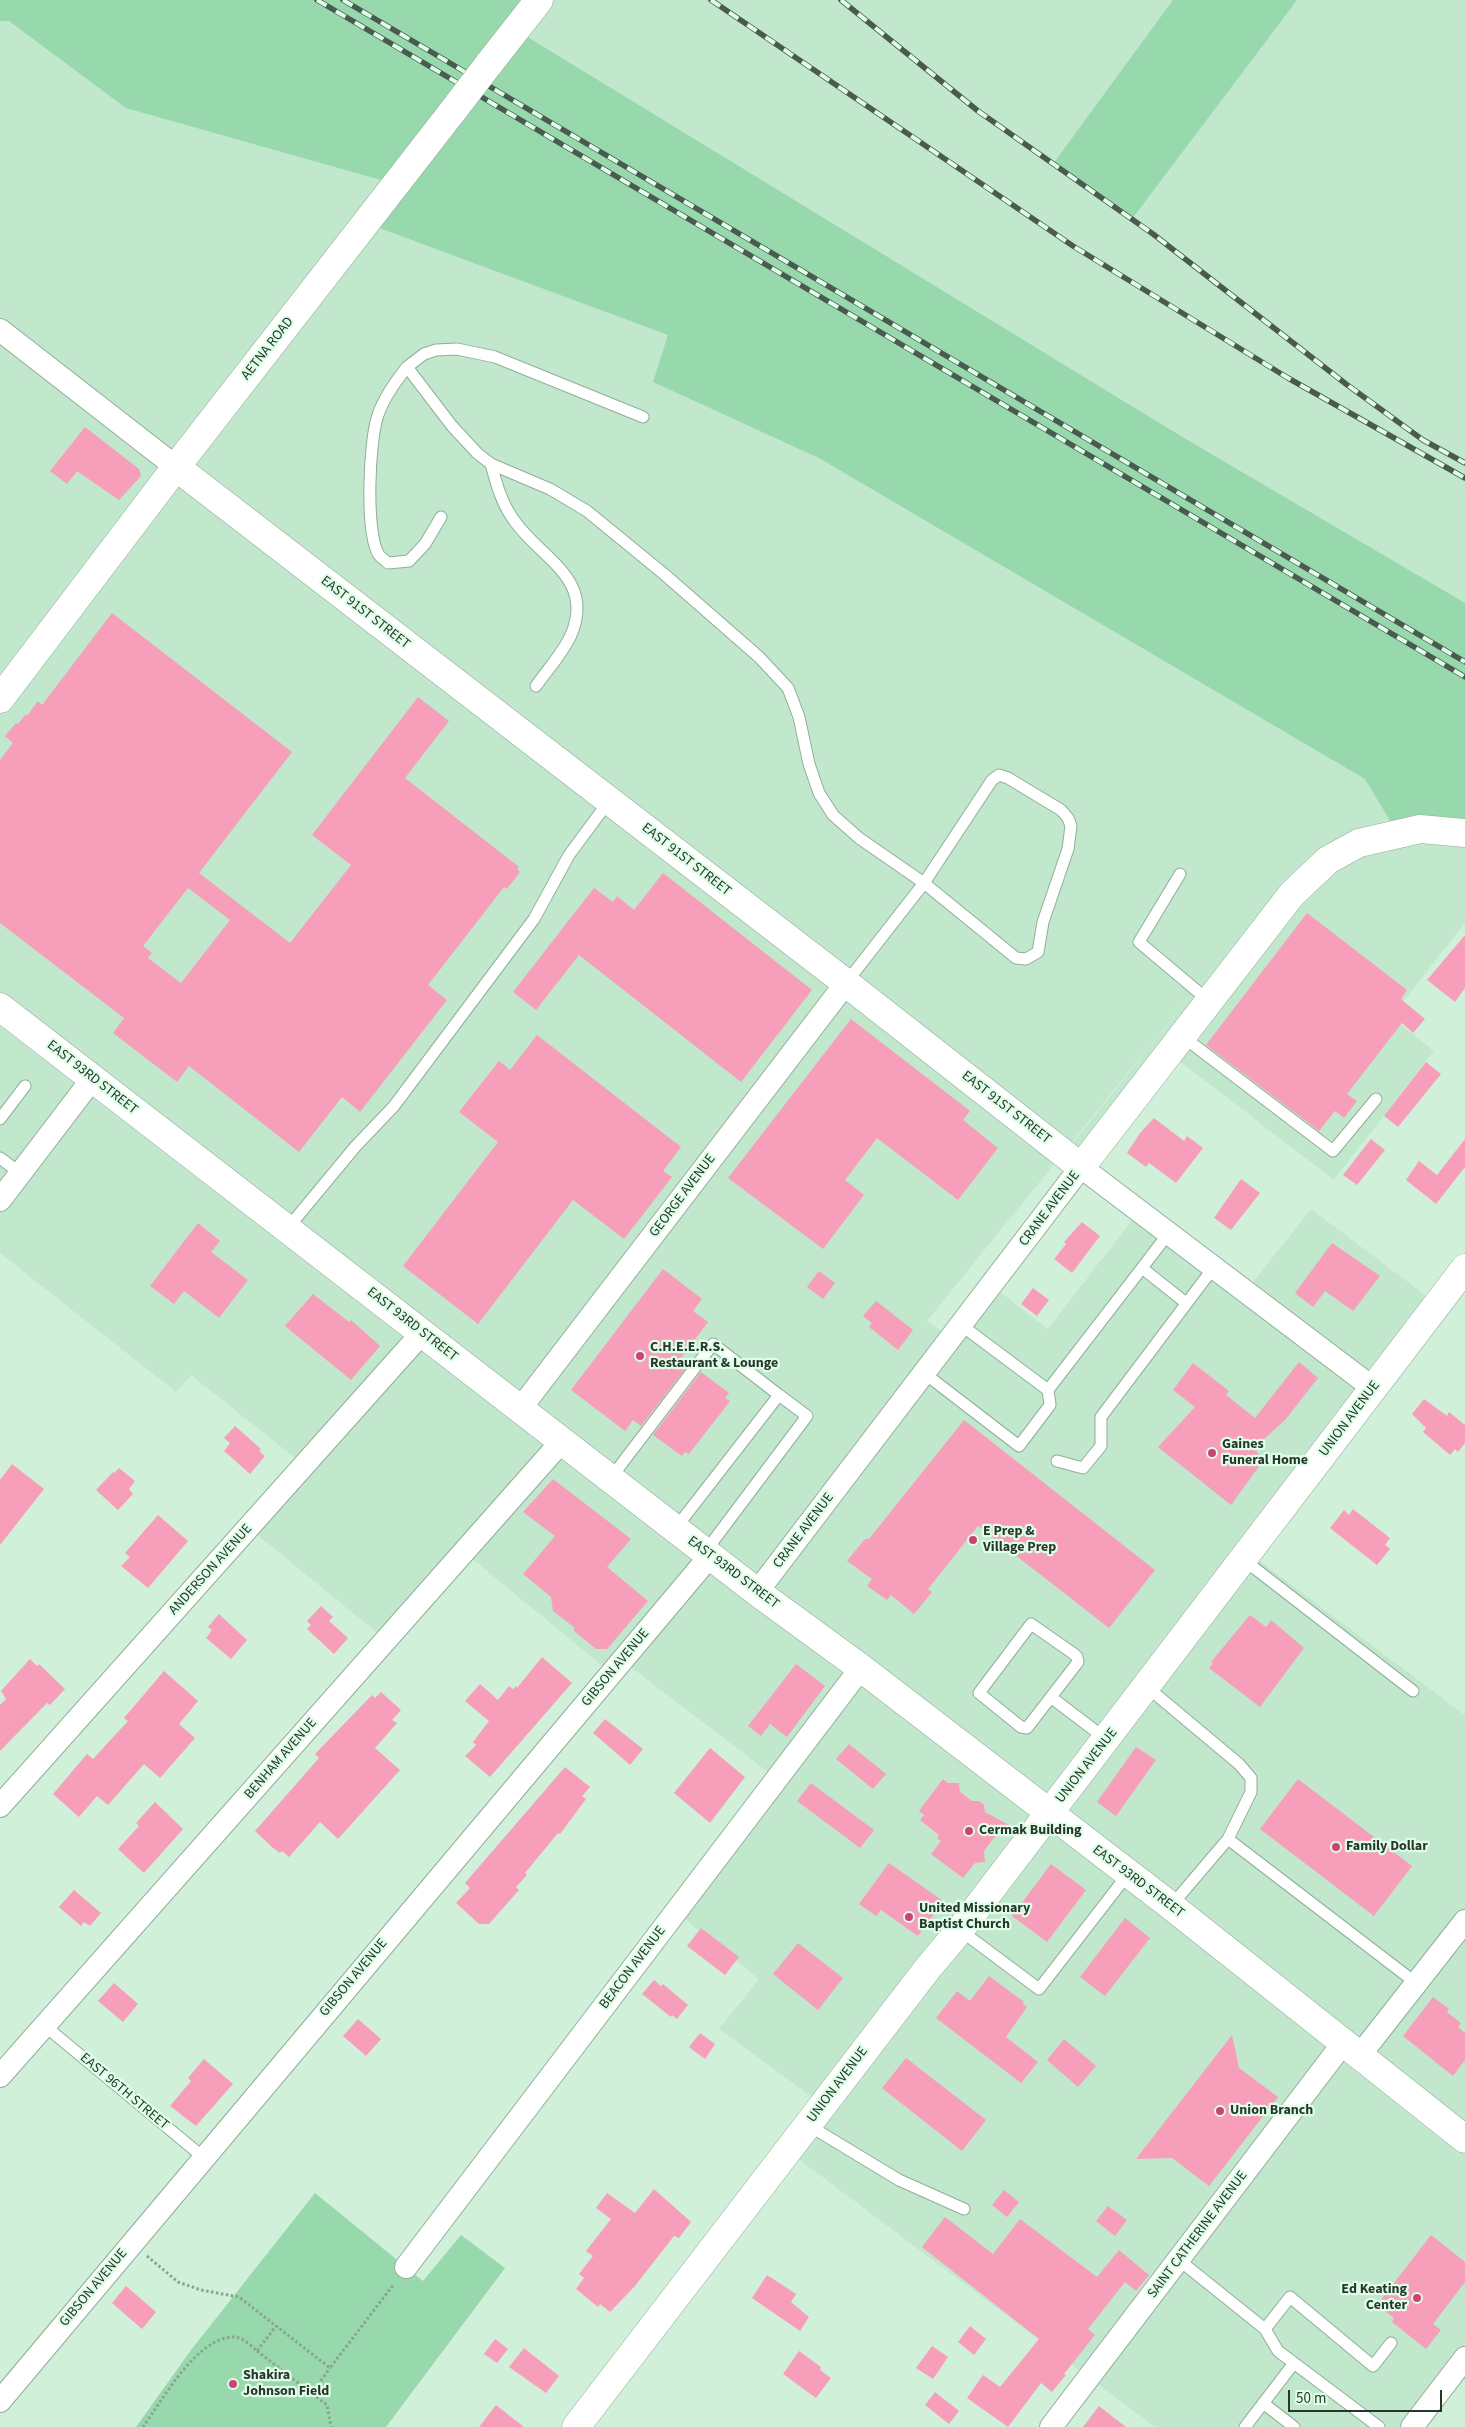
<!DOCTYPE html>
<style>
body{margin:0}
#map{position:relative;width:1465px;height:2427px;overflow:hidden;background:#d1f0da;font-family:"Source Sans 3",sans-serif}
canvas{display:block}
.scale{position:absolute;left:1288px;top:2390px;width:154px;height:22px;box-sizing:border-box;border:2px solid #29362d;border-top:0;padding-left:6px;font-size:15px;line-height:18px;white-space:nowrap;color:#29362d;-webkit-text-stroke:4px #dffee8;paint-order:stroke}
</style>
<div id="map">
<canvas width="1465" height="2427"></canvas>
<div class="scale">50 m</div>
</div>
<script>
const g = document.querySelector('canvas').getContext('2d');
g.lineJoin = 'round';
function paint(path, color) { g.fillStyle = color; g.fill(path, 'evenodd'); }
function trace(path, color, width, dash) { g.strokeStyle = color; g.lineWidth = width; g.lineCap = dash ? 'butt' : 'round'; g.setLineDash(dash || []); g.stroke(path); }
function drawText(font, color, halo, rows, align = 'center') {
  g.font = font + ' "Source Sans 3",sans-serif'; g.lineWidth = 4.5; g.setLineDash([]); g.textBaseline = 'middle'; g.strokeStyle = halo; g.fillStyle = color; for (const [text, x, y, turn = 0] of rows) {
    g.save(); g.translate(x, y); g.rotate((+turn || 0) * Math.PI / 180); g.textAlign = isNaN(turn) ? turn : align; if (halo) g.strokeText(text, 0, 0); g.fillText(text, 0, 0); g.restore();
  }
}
paint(new Path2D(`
 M0,0H1465V923L1391,1017L1434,1051L1334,1180L1169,1053L1081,1167L1064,1154L1224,954L927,1321L951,1338L991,1285L1048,1329L1139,1211L1246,1291L1311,1209L1437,1304L1249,1553L1465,1715V2358L1412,2427H1155L788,2151L823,2105L719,2029L759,1979L676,1912L777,1779L623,1661L611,1673L464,1552L386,1640L249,1528L304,1465L191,1375L176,1392L0,1253Z`), '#c1e7cc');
paint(new Path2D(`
 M0,0H539L516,30L1179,435L1465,603V833L1398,834L1365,779L819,458L653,382L668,335L366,223L395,184L126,108L9,21H0Z
 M1173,0H1297L1132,219L1053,164Z
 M315,2193L423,2281L461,2235L505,2268L386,2427H136L191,2350Z`), '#98d8ad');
paint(new Path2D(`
 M85,427L139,469L141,476L119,500L77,471L67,484L50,471Z
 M112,613L292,752L199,873L290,943L351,865L312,835L418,697L449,721L405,778L519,867L517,869L520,872L507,889L504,887L428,985L447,1000L360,1112L342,1097L299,1152L189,1066L177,1082L113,1033L124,1018L0,923V760L13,743L5,736L16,723L18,724L26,714L27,716L38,701L42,705ZM188,888L230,920L181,983L148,958L152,953L143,946Z
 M663,873L812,990L741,1082L579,955L536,1010L513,992L594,888L613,902L617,896L634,910Z
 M1307,913L1407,990L1401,999L1425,1019L1413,1033L1402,1023L1347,1094L1357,1101L1344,1118L1335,1111L1319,1131L1206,1045Z
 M1465,935V988L1455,1002L1427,980Z
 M851,1019L970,1111L963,1120L998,1148L958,1200L877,1138L845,1180L864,1195L823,1249L728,1178Z
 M537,1035L681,1147L663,1171L672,1177L624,1239L573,1200L478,1324L403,1266L498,1142L459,1112L499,1061L510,1070Z
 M1426,1062L1441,1074L1398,1127L1384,1116Z
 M1154,1118L1184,1141L1187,1136L1203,1148L1176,1183L1149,1163L1146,1167L1127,1153L1140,1133Z
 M1371,1139L1385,1150L1357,1185L1343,1175Z
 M1465,1139V1167L1436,1204L1406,1180L1419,1161L1437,1175Z
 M1241,1179L1260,1193L1231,1230L1214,1218Z
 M1082,1222L1100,1236L1072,1273L1054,1259L1066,1244L1064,1242Z
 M198,1223L220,1241L211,1252L248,1280L219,1318L184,1291L174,1304L150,1286Z
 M1332,1243L1380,1276L1353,1311L1325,1291L1313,1307L1295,1293Z
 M663,1269L702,1299L693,1311L708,1322L681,1358L689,1364L641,1426L633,1420L625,1431L571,1390Z
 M819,1271L835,1283L823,1299L807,1287Z
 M1033,1288L1049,1300L1037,1316L1021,1304Z
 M313,1294L349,1322L351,1320L380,1346L351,1380L285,1326Z
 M876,1301L913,1330L898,1350L869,1327L872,1323L863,1316Z
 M1299,1362L1318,1378L1285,1420L1254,1448L1263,1461L1231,1505L1158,1447L1195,1407L1173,1390L1193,1363L1229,1391L1226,1395L1255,1418Z
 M701,1372L729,1393L725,1398L730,1401L689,1454L685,1452L682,1456L653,1435Z
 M1424,1399L1447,1416L1449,1412L1465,1425V1443L1458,1452L1455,1449L1450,1455L1423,1432L1426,1428L1412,1414Z
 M964,1420L1155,1570L1109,1628L978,1526L928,1589L932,1592L914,1614L891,1595L887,1600L867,1586L872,1579L847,1561L865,1539H869Z
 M235,1426L261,1449L259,1451L265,1456L250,1474L224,1451L230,1443L224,1438Z
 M12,1464L44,1489L0,1545V1480Z
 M119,1468L135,1481L129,1489L133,1494L118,1510L96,1490L113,1472L114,1473Z
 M553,1479L631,1539L607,1567L648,1601L607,1649H596L573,1630L575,1628L553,1611L551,1597L523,1574L555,1536L523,1512Z
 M1353,1509L1390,1538L1385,1545L1390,1549L1377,1565L1330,1528L1344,1510L1349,1515Z
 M158,1515L188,1541L148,1588L121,1566L130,1557L125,1553Z
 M321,1606L333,1617L329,1621L348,1638L334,1654L307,1629L311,1625L307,1621Z
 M219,1614L247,1640L231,1659L206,1638L212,1630L208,1627Z
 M1250,1615L1266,1627L1271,1620L1304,1648L1260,1707L1209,1668L1213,1663L1211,1662Z
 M542,1657L572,1683L490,1777L465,1756L476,1745L473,1742L489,1721L465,1701L480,1684L498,1700L509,1686L513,1689L516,1686L517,1688Z
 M30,1659L37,1666L39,1664L65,1689L50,1705L47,1703L0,1751V1705L6,1699L1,1691Z
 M796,1664L825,1686L787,1737L770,1724L761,1736L748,1726Z
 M164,1671L198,1701L179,1724L195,1738L160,1778L144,1764L108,1805L97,1796L79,1817L53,1794L87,1754L93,1759L128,1721L124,1718Z
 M381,1692L401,1710L392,1720L397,1723L375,1748L400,1770L338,1839L320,1822L289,1857L282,1851L280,1853L273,1848L255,1831L319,1758L315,1754L372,1695L375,1698Z
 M605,1719L643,1749L630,1765L593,1733Z
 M849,1744L886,1774L873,1789L836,1759Z
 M1136,1747L1156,1760L1116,1816L1097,1802Z
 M710,1748L745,1777L710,1823L674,1793Z
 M565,1767L590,1787L582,1796L586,1799L560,1834L558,1833L525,1873L527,1875L516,1887L519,1890L489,1924H479L456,1903L470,1888L465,1883Z
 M943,1779L948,1783H959L960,1792L972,1801H979L984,1805L985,1812L1009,1825L1002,1834L996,1835L984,1851L985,1862L975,1863L963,1878L931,1854L941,1841L937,1838L939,1835L920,1820L924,1815L919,1811Z
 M1298,1779L1412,1866L1374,1916L1260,1829Z
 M811,1783L874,1830L860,1848L797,1801Z
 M155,1802L183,1829L144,1873L118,1849L139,1826L136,1823Z
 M889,1863L943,1901L918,1936L881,1910L876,1916L859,1904Z
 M1051,1864L1086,1890L1047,1942L1012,1916Z
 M74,1890L101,1913L90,1926L84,1922L81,1926L59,1907Z
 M1125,1918L1150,1938L1105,1996L1080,1977Z
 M701,1928L739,1957L725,1975L687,1946Z
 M798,1943L843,1978L818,2010L773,1974Z
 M989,1976L1024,2002L1023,2004L1027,2007L1006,2037L1038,2062L1021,2083L936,2018L957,1991L970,2001Z
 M654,1980L661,1986L663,1984L688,2005L677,2019L672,2015L671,2017L642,1994Z
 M114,1983L138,2004L123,2022L98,2001Z
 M1433,1997L1449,2009L1447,2012L1461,2023L1458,2027L1465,2033V2060L1453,2076L1403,2036Z
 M358,2019L381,2039L366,2056L343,2036Z
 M700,2033L715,2044L705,2059L689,2047Z
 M1232,2035L1239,2068L1278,2097L1209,2186L1172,2158L1136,2159Z
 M1064,2039L1096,2066L1078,2087L1047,2060Z
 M906,2058L986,2120L962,2151L882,2088Z
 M204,2059L233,2084L196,2126L170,2106L191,2081L188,2078Z
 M654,2189L691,2222L679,2238L674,2236L635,2286L610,2312L600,2304L598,2307L576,2289L584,2278L579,2274L593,2256L586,2251L611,2219L596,2208L607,2193L635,2213Z
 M1004,2190L1019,2202L1007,2217L992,2205Z
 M1108,2206L1127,2220L1115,2236L1096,2221Z
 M945,2217L993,2254L1020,2219L1097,2277L1119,2250L1149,2275L1136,2291L1125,2282L1088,2329L1095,2335L1064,2374L1066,2375L1052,2392L1041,2383L1008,2427L967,2398L983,2375L1000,2387L1039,2339L922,2247Z
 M1431,2235L1465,2262V2282L1433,2324L1441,2330L1426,2349L1392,2322L1394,2318L1377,2305Z
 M767,2275L796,2294L791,2302L809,2317L800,2331L752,2298Z
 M126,2286L156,2312L142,2329L112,2303Z
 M970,2326L986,2339L974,2355L958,2342Z
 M495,2339L508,2349L497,2363L484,2354Z
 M932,2346L948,2357L933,2379L916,2368Z
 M524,2348L559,2376L546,2393L509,2367Z
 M799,2351L821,2367L820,2370L831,2378L816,2398L783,2374Z
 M935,2392L959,2411L949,2424L925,2405Z
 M496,2405L524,2427H479Z
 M1099,2406L1126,2427H1083Z`), '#f79fba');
const lane = new Path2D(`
 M407,367L424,354L436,350L457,349L495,357L643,417
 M491,464C497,486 502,505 516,523C542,559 595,579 571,635C563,653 547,670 536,686
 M441,517L425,544L409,561L388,563C385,560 381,558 379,555C365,534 369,440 378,415C384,397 395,382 407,367L452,426L477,453L491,464L550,489L587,511L664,574L759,657L788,688L799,717L809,764L819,793L833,815L859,838L924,883L846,983
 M999,775L1008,778L1061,810L1068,818L1071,826L1068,849L1043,922L1038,952L1026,959L1016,958L924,883L992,780Z
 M1180,874L1139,942L1209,1001
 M1182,1036L1333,1151L1376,1099
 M0,1119L25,1086
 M0,1158L20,1173
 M287,1229L355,1147L394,1106L534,919L569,855L609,801
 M1168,1234L1142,1268L1186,1303
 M961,1325L1048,1390
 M924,1373L1019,1446L1050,1405L1048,1390L1142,1268
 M1057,1461L1083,1468L1101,1446V1417L1214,1267
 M610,1479L713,1344L779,1395L675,1529
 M705,1552L807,1416L779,1395
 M1244,1560L1413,1691
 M1031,1624L1074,1654L1077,1657L1078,1662L1027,1728L1021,1727L979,1693Z
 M1147,1687L1239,1764L1251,1778V1792L1228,1839
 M1052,1698L1106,1739
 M1171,1906L1228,1839L1416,1983
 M960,1930L1039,1989L1128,1874
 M45,2026L203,2157
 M808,2125L899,2180L964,2209
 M1179,2260L1265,2329L1278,2351L1379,2427
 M1265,2329L1290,2297L1373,2366L1391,2343
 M1263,2403L1294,2427
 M1245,2427L1294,2363`);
const street = new Path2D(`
 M0,330L176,467
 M0,1200L93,1078
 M520,1409L846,983
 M757,1592L1081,1167L1373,1388
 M0,1806L422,1333
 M1360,2055L1465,1921
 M0,2076L562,1441
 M406,2267L861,1668
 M0,2401L710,1556
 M1051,2427L1344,2042
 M1412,2427L1465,2358`);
const secondary = new Path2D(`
 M488,65L539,0
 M176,467L846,983L1081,1167L1292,894L1328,860L1359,843L1420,829L1465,833
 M0,699L176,467L452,112
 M0,1007L757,1592L861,1668L1171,1906L1465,2139
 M576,2427L928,1968L960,1930L1465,1268`);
trace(lane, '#90ae99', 13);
trace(street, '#90ae99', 24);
trace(secondary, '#90ae99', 29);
trace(new Path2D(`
 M147,2256L178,2282L201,2290L239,2297L330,2368L394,2284
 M257,2351L327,2405L331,2427
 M312,2393L330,2368
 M143,2427C163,2399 197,2337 234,2337C243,2337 251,2346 257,2351L276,2326`), '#8ba392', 3, [2.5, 2.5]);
trace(lane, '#fff', 11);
trace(street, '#fff', 22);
trace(secondary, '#fff', 28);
const rail = new Path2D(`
 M317,0L1465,677
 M343,0L1465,662
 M711,0L1073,246L1288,378L1465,478
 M841,0L978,111L1153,234L1346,384L1423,440L1465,463`);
trace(rail, '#4a5a4f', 5.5);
trace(rail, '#dffee8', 4, [11]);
const secondaryBridge = new Path2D(`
 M452,112L488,65`);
trace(secondaryBridge, '#90ae99', 29, []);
trace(secondaryBridge, '#fff', 28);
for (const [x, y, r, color] of [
 [640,1356,5,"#cd4279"],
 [1212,1453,5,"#cd4279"],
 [973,1540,5,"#cd4279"],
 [969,1831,5,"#cd4279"],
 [1336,1847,5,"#cd4279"],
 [909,1917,5,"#cd4279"],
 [1220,2111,5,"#cd4279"],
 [1417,2298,5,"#cd4279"],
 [233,2384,5,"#cd4279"]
]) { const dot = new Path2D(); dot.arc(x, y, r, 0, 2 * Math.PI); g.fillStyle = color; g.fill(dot); trace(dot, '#dffee8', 2); }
drawText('14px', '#29362d', '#dffee8', [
 ["AETNA ROAD",268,349,-52],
 ["EAST 91ST STREET",365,613,38],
 ["EAST 91ST STREET",686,860,38],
 ["EAST 93RD STREET",92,1078,38],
 ["EAST 91ST STREET",1006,1108,38],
 ["GEORGE AVENUE",683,1196,-53],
 ["CRANE AVENUE",1050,1209,-53],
 ["EAST 93RD STREET",412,1325,38],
 ["UNION AVENUE",1350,1419,-53],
 ["CRANE AVENUE",804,1531,-53],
 ["ANDERSON AVENUE",211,1570,-48],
 ["EAST 93RD STREET",733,1573,37],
 ["GIBSON AVENUE",616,1668,-50],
 ["BENHAM AVENUE",281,1759,-49],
 ["UNION AVENUE",1087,1766,-52],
 ["EAST 93RD STREET",1138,1882,37],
 ["BEACON AVENUE",633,1968,-53],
 ["GIBSON AVENUE",354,1978,-50],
 ["UNION AVENUE",838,2085,-53],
 ["EAST 96TH STREET",124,2092,40],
 ["SAINT CATHERINE AVENUE",1198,2235,-53],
 ["GIBSON AVENUE",94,2288,-50]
]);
drawText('bold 14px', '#29362d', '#dffee8', [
 ["C.H.E.E.R.S.",650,1348],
 ["Restaurant & Lounge",650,1364],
 ["Gaines",1222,1445],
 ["Funeral Home",1222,1461],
 ["E Prep &",983,1532],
 ["Village Prep",983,1548],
 ["Cermak Building",979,1831],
 ["Family Dollar",1346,1847],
 ["United Missionary",919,1909],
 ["Baptist Church",919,1925],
 ["Union Branch",1230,2111],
 ["Ed Keating",1407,2290,"right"],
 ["Center",1407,2306,"right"],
 ["Shakira",243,2376],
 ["Johnson Field",243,2392]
], 'left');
</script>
